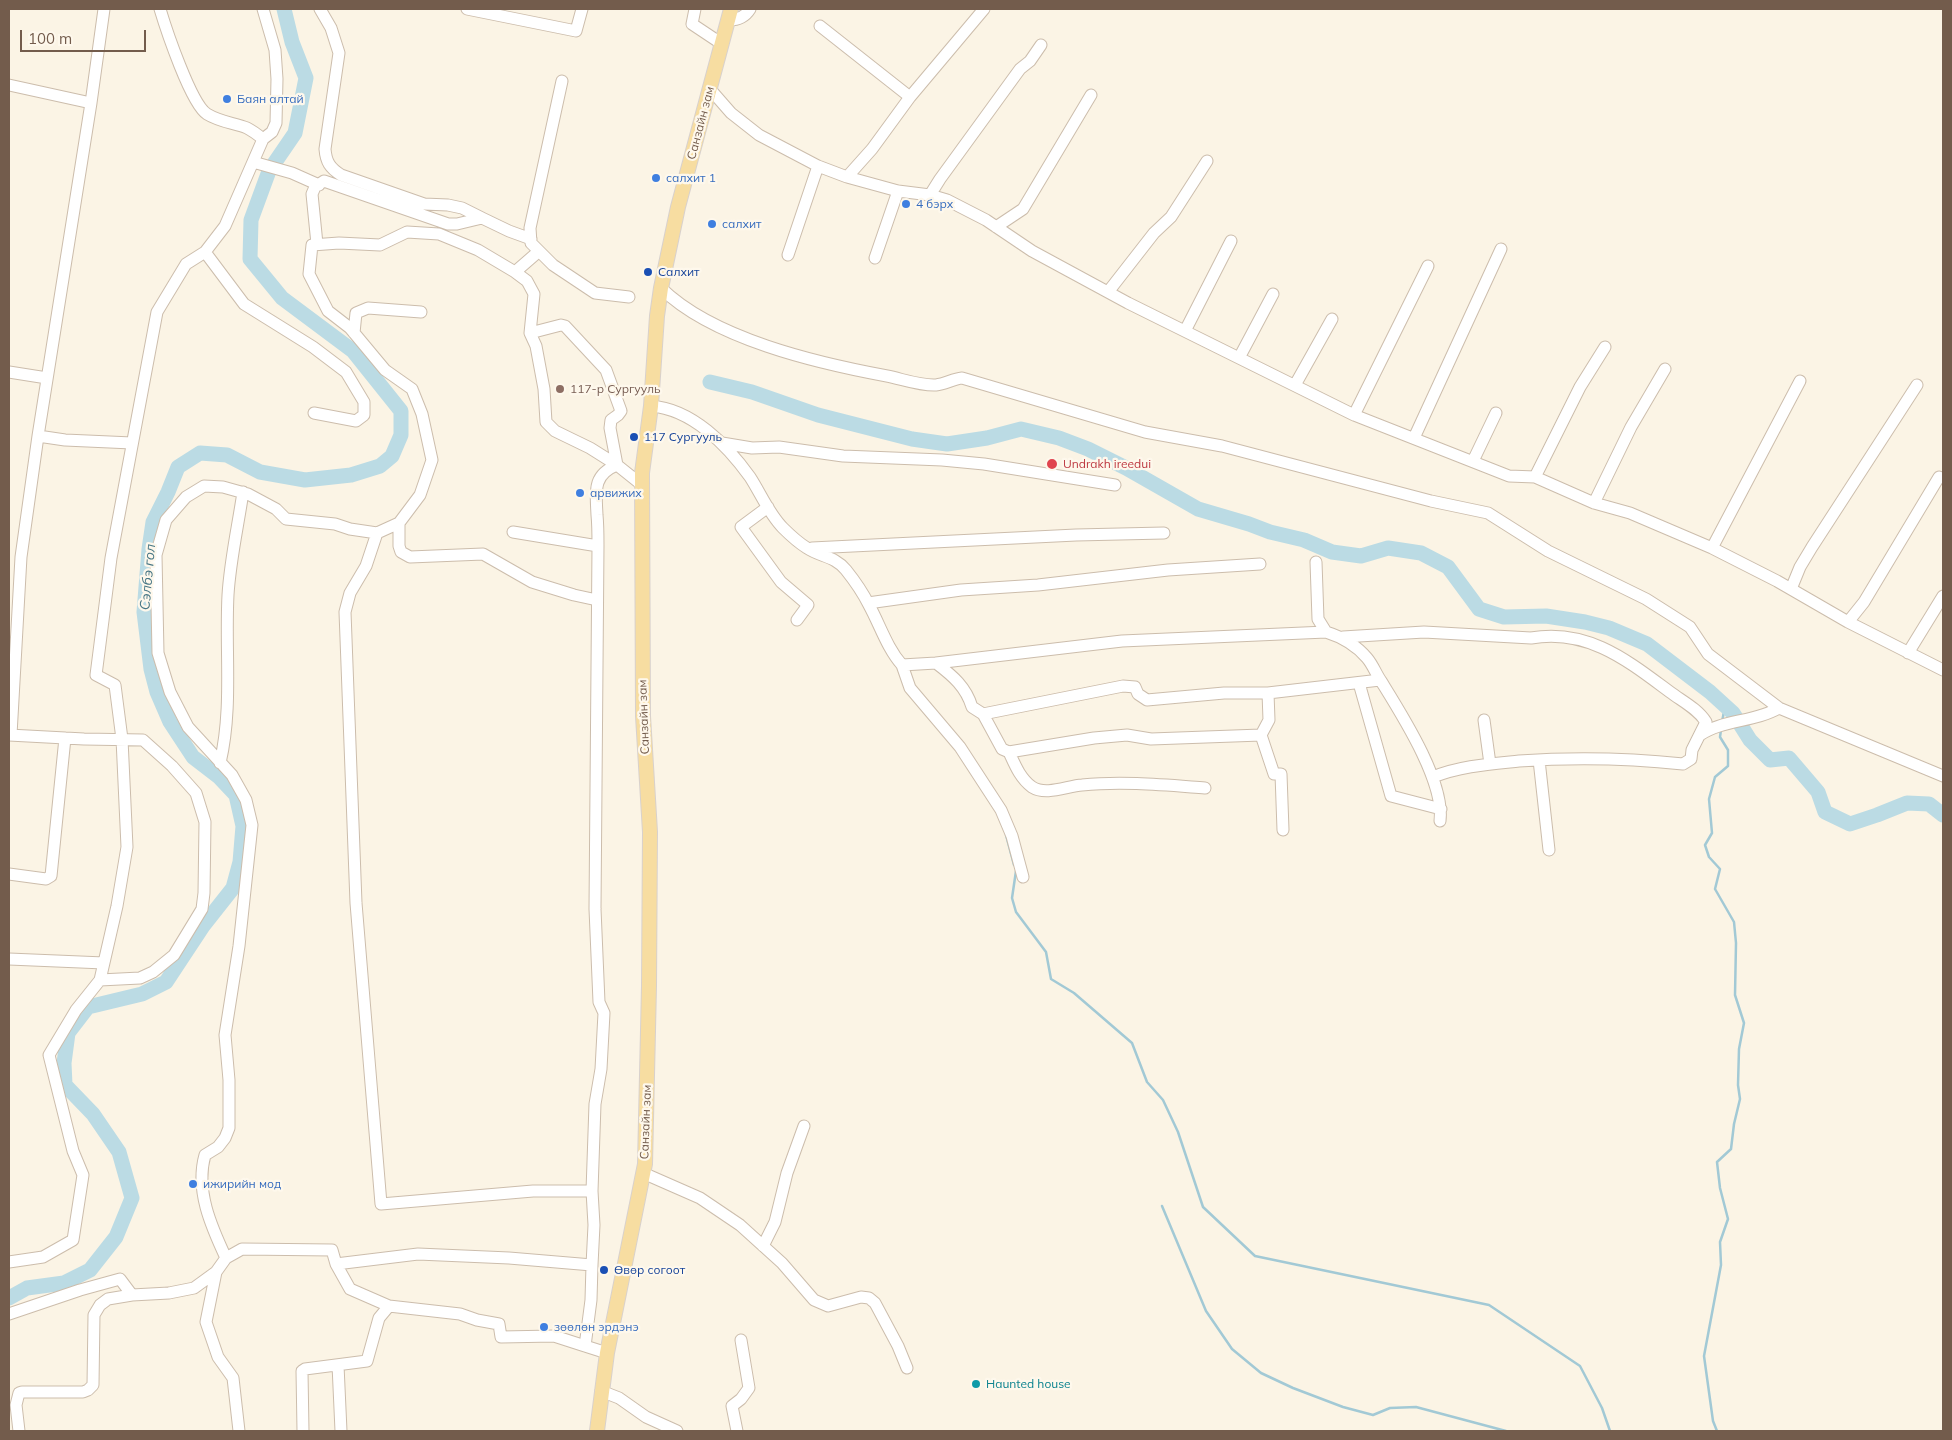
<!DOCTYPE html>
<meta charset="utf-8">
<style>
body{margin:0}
#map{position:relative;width:1952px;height:1440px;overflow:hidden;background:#fbf4e5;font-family:Mulish,sans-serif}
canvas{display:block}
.frame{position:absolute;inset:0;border:10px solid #735c4c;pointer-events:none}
.scale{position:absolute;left:20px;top:30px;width:126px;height:22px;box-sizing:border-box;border:2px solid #735c4c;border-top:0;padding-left:6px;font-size:15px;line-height:18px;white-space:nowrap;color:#735c4c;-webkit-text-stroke:4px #fef8ec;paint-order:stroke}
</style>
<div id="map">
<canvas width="1952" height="1440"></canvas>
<div class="frame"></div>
<div class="scale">100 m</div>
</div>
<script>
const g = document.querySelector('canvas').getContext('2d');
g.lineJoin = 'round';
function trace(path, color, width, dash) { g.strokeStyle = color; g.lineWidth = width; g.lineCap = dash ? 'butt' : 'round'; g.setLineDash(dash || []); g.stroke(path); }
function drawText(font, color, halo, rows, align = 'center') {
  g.font = font + ' Mulish,sans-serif'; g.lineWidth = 4.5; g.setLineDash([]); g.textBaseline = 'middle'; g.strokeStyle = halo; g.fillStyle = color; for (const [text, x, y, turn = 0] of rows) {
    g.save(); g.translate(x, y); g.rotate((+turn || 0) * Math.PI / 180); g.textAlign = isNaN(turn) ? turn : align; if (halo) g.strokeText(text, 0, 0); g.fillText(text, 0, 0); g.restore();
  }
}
trace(new Path2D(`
 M1722,722L1725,706
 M1006,835L1014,865
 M1016,871L1012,898L1016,912L1046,952L1051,979L1074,993L1132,1043L1147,1082L1163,1100L1178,1132L1203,1207L1255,1256L1489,1305L1580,1366L1602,1408L1610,1431
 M1162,1206L1206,1311L1232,1349L1261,1373L1293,1388L1343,1407L1373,1415L1390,1408L1416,1407L1506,1431
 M1717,1431L1713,1421L1704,1356L1721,1265L1720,1242L1728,1219L1720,1188L1717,1162L1731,1149L1734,1124L1740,1099L1738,1085L1739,1049L1744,1023L1735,995L1736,943L1734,922L1715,889L1720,869L1709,857L1705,845L1712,833L1709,799L1715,777L1728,766V750L1720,737L1721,730`), '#a2c9d5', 2.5);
trace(new Path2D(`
 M710,382L752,392L818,415L912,439L947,444L987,438L1021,429L1059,438L1088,449L1126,468L1198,509L1249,524L1270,532L1304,540L1332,552L1361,556L1388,548L1421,553L1448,567L1479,609L1504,617L1546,616L1585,622L1609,628L1647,644L1710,692L1733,713L1750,740L1770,760L1789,758L1818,792L1825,812L1850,824L1877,815L1907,803L1929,804L1943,815
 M9,1298L27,1288L64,1283L90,1270L116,1237L132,1198L119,1152L93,1114L65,1085L64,1063L68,1033L88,1007L142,994L166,982L203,926L233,888L240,862L243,826L236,795L219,777L193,757L170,722L157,692L151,669L144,612L149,549L153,522L168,492L178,467L200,453L227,455L260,472L305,480L351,475L380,466L392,456L401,435V411L353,351L282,298L250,259L251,220L269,171L295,133L306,78L292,42L284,9`), '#bbdbe4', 15);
const minor = new Path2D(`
 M320,9L331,28L339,53L325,149C326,162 330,168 341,175L424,204L448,205L462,208L482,218
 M467,9L576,31L582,9
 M695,9L692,24L722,44
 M729,20C738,20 745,17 750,9
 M820,26L910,97
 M562,81L530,228L531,243L553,265L595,293L629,297
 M9,85L91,103
 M710,89L731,113L759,135L818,166L847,177L898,191L930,195L947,200L986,220L1032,251L1128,303L1354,415L1509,476L1535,477L1594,503L1630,513L1712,548L1777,581L1848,622L1943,670
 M263,139L272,132L276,123L277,79L275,50L263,9
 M253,162L292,173L319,185
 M847,177L872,149L910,97L984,9
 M930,195L940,179L1020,69L1030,61L1041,45
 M996,227L1023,209L1091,95
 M317,244L312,194L315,187L324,181L448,224H457L482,218L509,231L531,239
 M205,252L244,304L313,347L346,372L364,402V415L356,421L314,413
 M788,255L818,166
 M875,258L898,191
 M515,272L538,252
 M661,288C713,339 817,363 887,376C902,379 921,386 936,385C945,384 953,379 962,378L1145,432L1222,446L1431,501L1488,513L1548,551L1646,599L1690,627L1708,654L1779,708L1943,776
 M1108,292L1154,233L1171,217L1207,161
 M1185,331L1231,241
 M354,333L356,313L368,308L421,312
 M1239,358L1273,294
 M9,372L47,378
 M1295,385L1332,319
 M651,406C692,409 727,445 750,477C761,494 769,514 783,528C790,535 799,543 807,548C820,557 835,556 846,570C854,580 863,593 869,605C880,625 887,648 902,665L936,663L1122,641L1326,632C1342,637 1356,645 1367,658C1373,665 1376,674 1381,681C1402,715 1445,782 1440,821
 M1354,415L1428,266
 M38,436L65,440L132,443
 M1414,438L1501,249
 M722,443L752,448L779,447L843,456L942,460L984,464L1115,485
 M1473,461L1496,413
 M1535,477L1580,387L1605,347
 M1594,503L1631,427L1665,369
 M768,507L741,527L781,582L808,605L797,620
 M399,523V546L401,552L410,557L483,554L532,582L574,595L597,600
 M513,532L598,546C598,536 598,525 597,515C596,492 592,475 617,465L610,428L611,420L618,415L621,411L606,370L565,326L561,325L530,333
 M377,533L366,566L350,593L345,612L356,903L381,1204L533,1191H592
 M598,546L595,909L599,1002L604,1013L601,1069L595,1104L592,1191L594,1225L592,1265L591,1300L585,1346L607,1353
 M812,548L1076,535L1164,533
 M1712,548L1800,381
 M1316,562L1318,619L1326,632
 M1791,589L1800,567L1812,547L1917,385
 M868,603L961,590L1038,585L1168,570L1260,564
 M1848,622L1864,602L1939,477
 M1343,637L1424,632L1531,638C1588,628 1628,661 1670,692C1682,701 1698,709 1706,722L1692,750L1691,759L1683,764C1627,758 1575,757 1519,761C1490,764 1460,766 1433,777
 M1908,653L1943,596
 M936,663C953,676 966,687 972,707L983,714L1002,749L1009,752C1015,765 1020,778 1032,787C1046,796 1067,786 1082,785C1123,781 1164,785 1205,788
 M902,665L910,688L960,747L1001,810L1012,836L1023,877
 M1359,683L1391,796L1441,809
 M983,714L1123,686L1135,687L1138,694L1147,700L1224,693H1268L1380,680
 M1484,720L1490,764
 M9,735L84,739L143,740L172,766L196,793L205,822L204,893L202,909L174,955L153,972L140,978L100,980
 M11,735L21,557L38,436L91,103L104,9
 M1261,735L1274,774H1281L1283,830
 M1700,735C1721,720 1755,722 1779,708
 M1009,752L1094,738L1127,735L1151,739L1261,735L1269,720L1268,693
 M1539,760L1549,850
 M220,763C233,708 225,651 228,595C230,561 238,526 243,492
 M9,874L46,879L51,876L65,738
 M9,959L104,963
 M643,1173L700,1198L740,1225L782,1263L814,1300L828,1306L861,1297L869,1298L875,1303L898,1346L907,1368
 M763,1246L775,1222L787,1173L804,1126
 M9,1262L43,1257L73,1240L83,1175L73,1151L49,1055L76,1010L100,980L117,906L127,847L122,739L115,685L96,675L111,558L157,312L186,264L205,252L225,226L263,139C258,135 253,131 247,128C234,123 220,122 207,114C191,104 166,29 160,9
 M336,1264L418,1254L509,1258L592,1265
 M216,1272L206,1322L218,1357L233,1378L239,1431
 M9,1314L80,1290L120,1279L132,1295
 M585,1346L554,1336L501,1337L499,1324L477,1320L460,1314L389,1306L350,1289L336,1264L332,1250L242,1249L226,1258C211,1226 195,1190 205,1155L218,1147L225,1138L229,1128V1080L225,1035L239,946L252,825L246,800L232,775L188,727L170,692L158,653L156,555L166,520L186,497L204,486L223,487L248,494L276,509L286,519L335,524L350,529L377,533L399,523L420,495L432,460L422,414L412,389L385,370L350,328L328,311L309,274L312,245L339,243L380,245L407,232L439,234L478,250L515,272L527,281L534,294L530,333L536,346L544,389L546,422L555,431L590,448L617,465L642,485
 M338,1365L341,1431
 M601,1391L619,1398L646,1417L677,1431
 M19,1431L16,1405L19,1393L22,1392H83L88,1390L93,1385L94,1315L100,1305L108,1299L132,1295L169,1293L194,1288L216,1272L226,1258
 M303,1431L302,1371L305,1369L367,1361L379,1318L389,1306
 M737,1431L732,1406L741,1399L749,1388L741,1340`);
const major = new Path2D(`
 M597,1431L607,1353L645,1164L649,986L650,832L643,716L642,473L651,406L657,316L661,288L678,207L731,9`);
trace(minor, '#ccbdac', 13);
trace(major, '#d8d1cd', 16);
trace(minor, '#fff', 11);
trace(major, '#f7dda1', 14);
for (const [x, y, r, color] of [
 [227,99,5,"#3f7fe0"],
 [656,178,5,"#3f7fe0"],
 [906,204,5,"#3f7fe0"],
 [712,224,5,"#3f7fe0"],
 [648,272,5,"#1a4fb4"],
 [560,389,5,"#8d6e63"],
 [634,437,5,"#1a4fb4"],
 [1052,464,6,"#e0444e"],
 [580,493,5,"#3f7fe0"],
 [193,1184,5,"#3f7fe0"],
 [604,1270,5,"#1a4fb4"],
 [544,1327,5,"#3f7fe0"],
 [976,1384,5,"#0f9aa8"]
]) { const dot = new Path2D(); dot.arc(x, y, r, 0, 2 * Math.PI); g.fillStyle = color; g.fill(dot); trace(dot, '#fef8ec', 2); }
drawText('12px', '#366cbe', '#fef8ec', [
 ["Баян алтай",237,99],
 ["салхит 1",666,178],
 ["4 бэрх",916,204],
 ["салхит",722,224],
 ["арвижих",590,493],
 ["ижирийн мод",203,1184],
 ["зөөлөн эрдэнэ",554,1327]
], 'left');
drawText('12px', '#735c4c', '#fef8ec', [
 ["Санзайн зам",701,123,-75],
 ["Санзайн зам",644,717,-92],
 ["Санзайн зам",646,1122,-88]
]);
drawText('12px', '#164399', '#fef8ec', [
 ["Салхит",658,272],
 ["117 Сургууль",644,437],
 ["Өвөр согоот",614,1270]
], 'left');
drawText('12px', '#785e54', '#fef8ec', [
 ["117-р Сургууль",570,389]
], 'left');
drawText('12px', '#be3a42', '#fef8ec', [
 ["Undrakh ireedui",1063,464]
], 'left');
drawText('12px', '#0d838f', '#fef8ec', [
 ["Haunted house",986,1384]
], 'left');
drawText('italic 14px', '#477685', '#fef8ec', [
 ["Сэлбэ гол",148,577,-85]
]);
</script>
